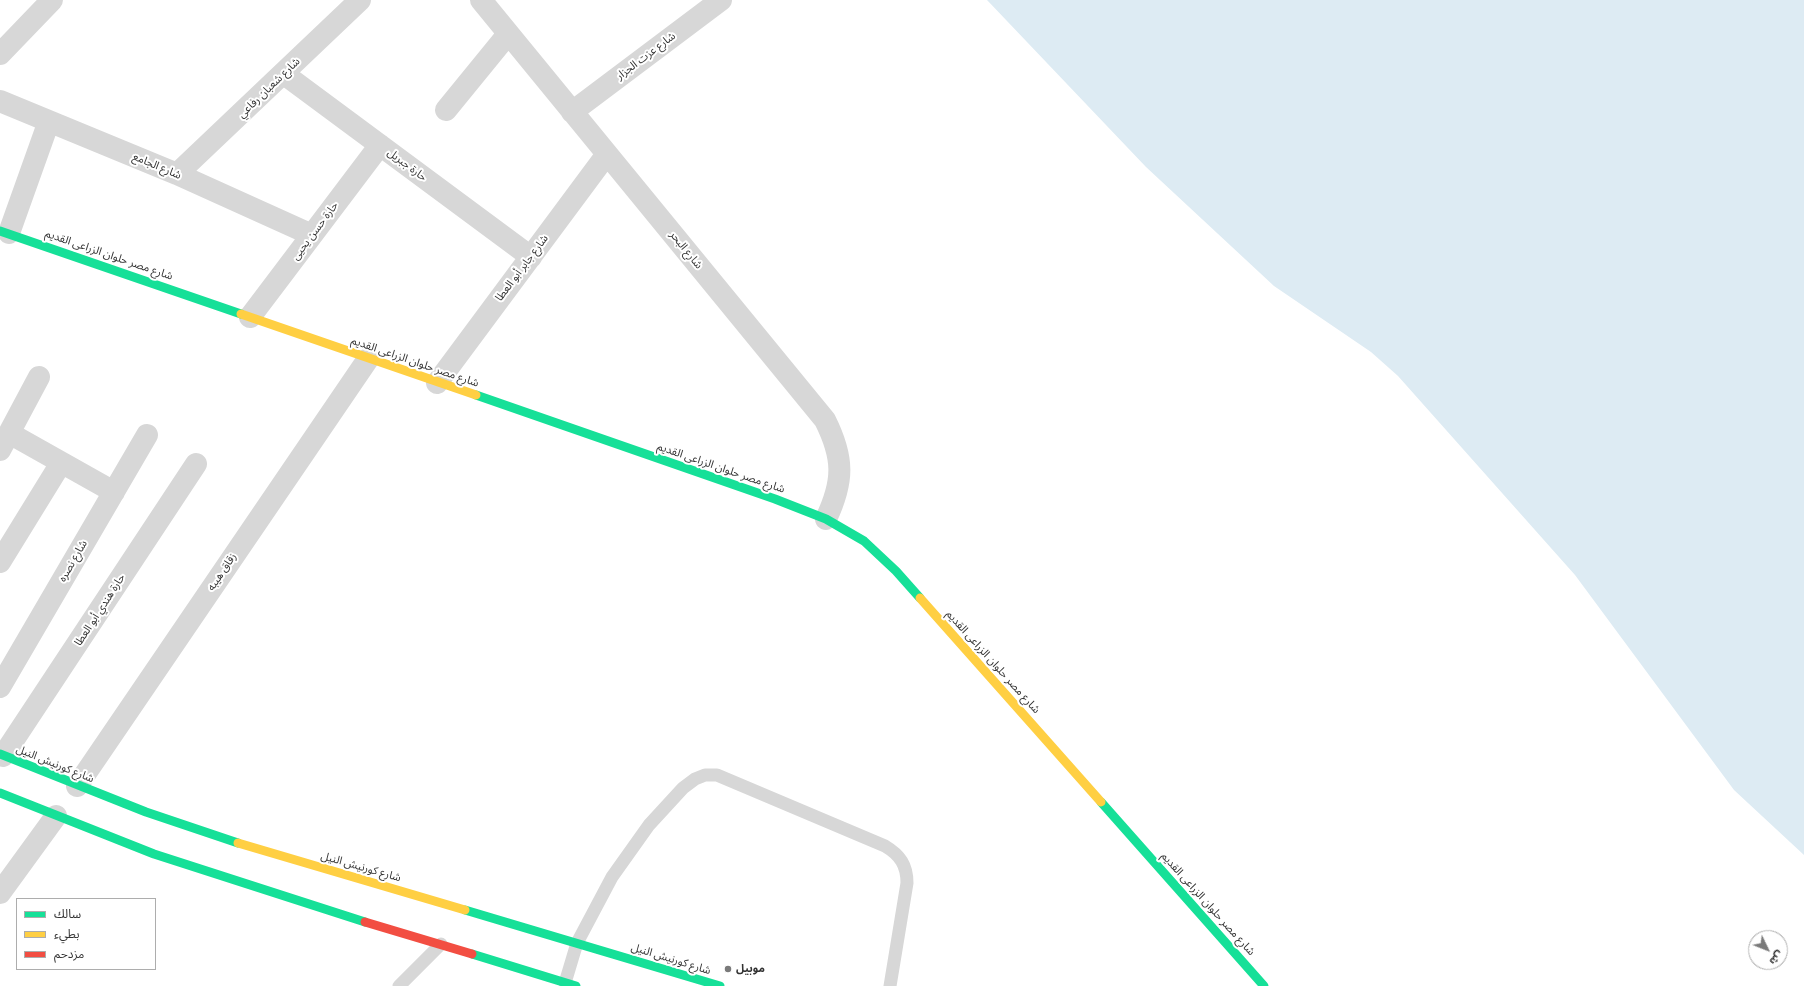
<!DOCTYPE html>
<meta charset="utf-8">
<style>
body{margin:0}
#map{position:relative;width:1804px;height:986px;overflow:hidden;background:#fff;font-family:Figtree,"Noto Sans Arabic",sans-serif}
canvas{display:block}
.legend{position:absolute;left:16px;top:898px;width:140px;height:72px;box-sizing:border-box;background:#fff;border:1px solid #adadad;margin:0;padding:5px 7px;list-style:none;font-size:12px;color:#333}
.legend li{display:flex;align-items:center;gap:8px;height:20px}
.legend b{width:20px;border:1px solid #adadad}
.north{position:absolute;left:1748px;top:930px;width:40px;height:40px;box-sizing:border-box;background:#fff;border:1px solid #adadad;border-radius:50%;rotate:133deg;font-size:11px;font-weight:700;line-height:16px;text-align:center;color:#333}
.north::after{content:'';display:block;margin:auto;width:14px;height:18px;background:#7a7a7a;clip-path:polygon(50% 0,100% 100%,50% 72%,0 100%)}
</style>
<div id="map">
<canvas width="1804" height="986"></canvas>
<ul class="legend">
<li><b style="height:5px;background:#16e098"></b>سالك</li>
<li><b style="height:5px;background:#ffcf43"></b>بطيء</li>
<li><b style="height:5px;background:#f24e42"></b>مزدحم</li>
</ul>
<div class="north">ش</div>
</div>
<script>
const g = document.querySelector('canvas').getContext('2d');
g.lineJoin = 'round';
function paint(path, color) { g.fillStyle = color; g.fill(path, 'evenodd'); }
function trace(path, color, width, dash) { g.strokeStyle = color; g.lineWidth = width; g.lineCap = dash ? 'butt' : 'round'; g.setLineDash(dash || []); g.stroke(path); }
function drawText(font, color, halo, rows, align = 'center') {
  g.font = font + ' Figtree,"Noto Sans Arabic",sans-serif'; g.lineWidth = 4; g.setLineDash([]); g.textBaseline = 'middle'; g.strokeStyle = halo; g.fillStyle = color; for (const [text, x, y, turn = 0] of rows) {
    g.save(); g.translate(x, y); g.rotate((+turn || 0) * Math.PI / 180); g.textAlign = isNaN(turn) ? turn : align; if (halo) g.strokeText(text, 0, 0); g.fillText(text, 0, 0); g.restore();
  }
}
paint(new Path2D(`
 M987,0H1804V855L1734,790L1575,575L1398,376L1371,352L1274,286L1146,167Z`), '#ddebf3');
trace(new Path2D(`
 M565,983L577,943L612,877L649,825L683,788L695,779L705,775H717L885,846C900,855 907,865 907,883L890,986
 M399,986L441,944`), '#d7d7d7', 13);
trace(new Path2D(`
 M481,0L825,420C844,458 844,481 826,519
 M0,54L52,0
 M284,74L531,257
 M0,101L177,174L312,235
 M446,110L508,34
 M572,112L721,0
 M177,174L360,0
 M9,233L49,121
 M250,317L380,145
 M437,383L607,154
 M9,433L114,492
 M0,450L39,377
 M0,562L61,463
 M0,687L147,435
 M3,756L196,464
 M77,786L368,359
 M0,893L56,816`), '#d7d7d7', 22);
trace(new Path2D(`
 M0,231L241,314
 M476,395L775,499L826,519L864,541L896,571L920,598
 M0,754L146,812L238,843
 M0,793L154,854L365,922
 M1101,802L1264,986
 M465,910L720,986
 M472,954L576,986`), '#16e098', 9);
trace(new Path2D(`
 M241,314L476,395
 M920,598L1101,802
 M238,843L465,910`), '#ffcf43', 9);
trace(new Path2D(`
 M365,922L472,954`), '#f24e42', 9);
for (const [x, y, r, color] of [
 [728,969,4,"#7a7a7a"]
]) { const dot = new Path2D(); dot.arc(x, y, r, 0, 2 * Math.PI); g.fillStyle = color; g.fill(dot); trace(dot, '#fff', 1.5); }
drawText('11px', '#333', '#fff', [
 ["شارع عزت الجزار",646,56,-37],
 ["شارع شعبان رفاعي",269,88,-44],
 ["حارة جبريل",407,165,37],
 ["شارع الجامع",157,166,23],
 ["حارة حسن يحيى",315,231,-53],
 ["شارع البحر",686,250,51],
 ["شارع مصر حلوان الزراعى القديم",109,255,19],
 ["شارع جابر أبو العطا",522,268,-53],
 ["شارع مصر حلوان الزراعى القديم",415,362,19],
 ["شارع مصر حلوان الزراعى القديم",721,468,19],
 ["شارع نصره",73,561,-60],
 ["زقاق هيبه",222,572,-56],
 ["حارة هندي أبو العطا",100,610,-57],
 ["شارع مصر حلوان الزراعى القديم",993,662,48],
 ["شارع كورنيش النيل",55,764,22],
 ["شارع كورنيش النيل",361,867,16],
 ["شارع مصر حلوان الزراعى القديم",1208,904,48],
 ["شارع كورنيش النيل",671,959,17]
]);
drawText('bold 11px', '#333', '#fff', [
 ["موبيل",736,969]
], 'left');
</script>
